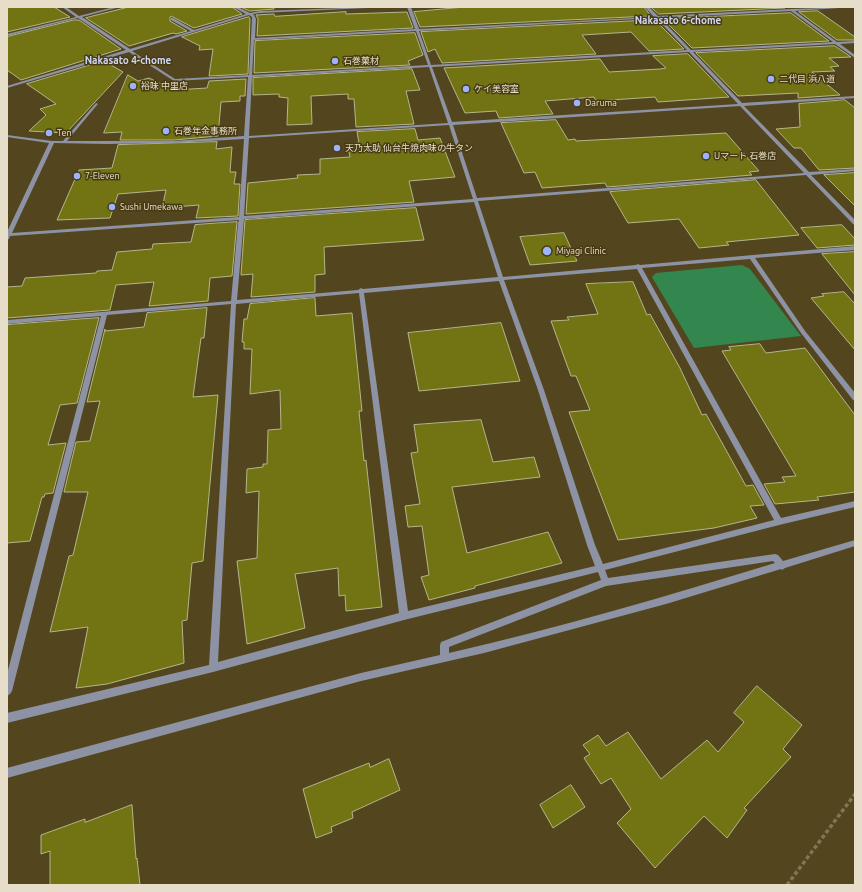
<!DOCTYPE html>
<meta charset="utf-8">
<style>
body{margin:0}
#map{position:relative;width:862px;height:892px;overflow:hidden;background:#53461f;font-family:Ubuntu,sans-serif}
canvas{display:block}
.frame{position:absolute;inset:0;border:8px solid #e6dec9;pointer-events:none}
</style>
<div id="map">
<canvas width="862" height="892"></canvas>
<div class="frame"></div>
</div>
<script>
const g = document.querySelector('canvas').getContext('2d');
g.lineJoin = 'round';
function paint(path, color) { g.fillStyle = color; g.fill(path, 'evenodd'); }
function trace(path, color, width, dash) { g.strokeStyle = color; g.lineWidth = width; g.lineCap = dash ? 'butt' : 'round'; g.setLineDash(dash || []); g.stroke(path); }
function drawText(font, color, halo, rows, align = 'center') {
  g.font = font + ' Ubuntu,"Noto Sans JP",sans-serif'; g.lineWidth = 3; g.setLineDash([]); g.textBaseline = 'middle'; g.strokeStyle = halo; g.fillStyle = color; for (const [text, x, y, turn = 0] of rows) {
    g.save(); g.translate(x, y); g.rotate((+turn || 0) * Math.PI / 180); g.textAlign = isNaN(turn) ? turn : align; if (halo) g.strokeText(text, 0, 0); g.fillText(text, 0, 0); g.restore();
  }
}
paint(new Path2D(`
 M742,265L750,269L801,336L694,348L652,277L656,273Z`), '#33864d');
const building = new Path2D(`
 M7,7H54L70,17L7,32Z
 M129,7H232L242,14L194,28L171,16L170,18V21L187,31L176,34L173,33L129,46L86,18Z
 M241,7H274V9L250,11Z
 M465,7H644L651,16L420,27L414,12Z
 M651,7H784L785,8L659,14Z
 M818,11L855,37V40H837L799,12Z
 M346,12V14L407,12L413,28L257,36L258,19L256,15L274,14L275,16Z
 M791,13L829,41L692,48L663,19Z
 M249,17L250,19L248,74L209,76L213,49L199,50L200,46L182,37Z
 M74,20H79L121,49L21,80L7,70V37Z
 M655,20L684,49L649,51L631,32L582,35L596,54L442,63L435,49L428,52L421,32Z
 M415,33L423,55L408,61L410,65L254,73L255,41Z
 M835,46L851,57L829,58L839,66L830,67L835,71L812,72L840,95L798,98V93L738,96L696,53Z
 M688,54L729,97L658,102L655,97L596,101L594,97L545,101L553,114L499,118L496,111L465,113L444,68L600,59L609,72L660,69L666,68L653,56Z
 M104,61L123,72L66,133L29,131L46,115L40,109L56,104L27,84Z
 M412,69L420,90L406,91L414,124L356,127L354,99H348V94L311,96L312,124L287,125L288,98L279,97V94L253,95V78Z
 M128,75L138,81L149,78L174,90L207,88L209,81L246,79L245,96H240V101L221,102L218,136L174,140H120L122,132L104,133Z
 M845,100L855,108V168L819,170L801,148H794L776,129L800,127L799,104Z
 M556,120L568,140L575,139L576,141L726,133L759,171L749,172L752,175L607,187L605,183L542,188L535,172L524,173L501,123Z
 M415,129L418,140L440,138L455,177L409,181L414,202L246,214L248,183L298,178L297,175L320,174V159L350,157L347,144L359,143L357,132Z
 M217,142L216,149L232,147L230,172H236L234,184H240L238,216L196,218L199,205L162,208L166,190L118,194L110,218L57,220L79,170L112,168L118,145Z
 M855,173V206L824,175Z
 M756,180L799,235L726,242L729,245L699,248L679,219L628,223L610,192Z
 M416,208L424,240L324,247L325,274L315,275V292L251,297L253,274L241,275L245,220Z
 M237,222L232,276L210,278L208,301L149,306L154,282L116,285L110,310L7,318V287L22,286L25,278L96,273L97,271L112,270L117,252L152,249L153,244L191,242L195,225Z
 M842,225L855,239V245L817,248L801,228Z
 M564,233L577,261L530,265L520,237Z
 M855,252V295L822,254Z
 M633,282L647,315L650,314L680,368L702,415L706,414L746,486L753,485L764,505L750,506L757,518L714,528L618,540L569,412L590,410L576,376H571L551,321L569,320L567,317L598,314L586,284Z
 M844,292L855,304V350L811,298L824,296L822,294Z
 M315,298L316,316L352,313L362,411H359L364,461L366,460L382,607L346,611L345,595L339,596L338,568L295,574L305,628L247,644L237,561L257,558L259,491L246,493L247,469L263,467V464H267L268,430L281,429L280,390L250,394L252,349H244V342H242L244,319H247L250,304Z
 M207,308L204,338H201L193,397L218,395L203,561L192,563L187,620L182,621L184,663L107,684L76,688L88,627L50,632L69,556L73,555L88,492H64L76,442L90,441L100,401L87,402L105,329V331L144,327L147,313Z
 M99,318L77,403L60,405L48,445L66,443L53,493L45,494L44,497H42L30,541L7,543V325Z
 M501,323L520,381L419,391L408,333Z
 M760,344L766,353L805,348L855,415V492L817,497L819,500L775,504L764,484L785,482L782,477L796,476L722,351L731,350L729,347Z
 M481,420L493,462L534,457L540,477L452,487L467,553L548,532L562,563L475,586V588L429,600L421,577L429,575L422,526L408,527L405,506L420,504L411,453L418,452L414,425Z
 M757,686L802,725L783,749L791,757L744,808L747,810L727,838L704,816L655,868L617,823L631,809L611,778L601,784L584,758L590,754L583,745L598,735L606,746L628,732L661,779L707,740L718,752L744,722L734,713Z
 M389,759L400,790L352,812L353,818L331,827L332,832L316,838L303,789L369,763L370,767Z
 M571,785L585,807L553,828L540,805Z
 M132,805L136,859L137,858L140,885H50V851L41,854V835L85,819V822Z`);
paint(building, '#727414');
trace(building, '#b3b68b', 1);
trace(new Path2D(`
 M787,885L855,794`), '#817554', 3.5, [4, 2.5]);
paint(new Path2D(`
 M62,7H66L79,16L114,7H120L82,17L130,49L191,31L171,20V18H173L194,30L246,14L233,7H238L250,13L260,11L369,7L367,8L260,13L253,14L254,15L256,19L255,38L415,29L407,7H411L419,29L654,17L645,7H649L658,16L791,9L854,7L795,11L837,42L855,41V43L840,44L855,55V58L835,44L693,52L742,103L855,96V98L744,106L809,172L855,169V171L811,175L855,220V225L853,224L806,175L478,201L503,277L636,265L638,264L640,265L855,246V250L755,258L805,331L855,393V400H853L801,333L750,259L642,268L781,518L855,501V507L779,525L605,570L608,578L775,554L778,555L783,561L855,540V546L785,568L782,570L781,569L666,604L484,653L361,681L7,778V768L361,673L440,655V645L441,642L601,580L598,572L404,620L213,672L7,723V713L209,665L231,304L107,315L12,691L10,694L7,696V674L101,316L7,324V320L231,301L238,223L239,220L10,236L9,239L7,240V232L49,143L7,137V135L52,141H63L96,103L98,104L97,105L67,141H174L244,136L248,77L174,81L129,52L7,88V86L126,50L78,18L7,36V34L76,17ZM791,11L833,42L691,50L660,18ZM249,15L252,17V19L249,75L175,79L132,51ZM656,18L687,50L431,65L419,31ZM416,31L428,65L252,75L254,40ZM689,52L738,104L452,122L432,67ZM429,67L448,123L249,136L252,77ZM740,106L804,173L477,198L453,125ZM449,125L473,199L244,216L249,138ZM244,139L239,217L12,233L54,143L106,144L174,143ZM474,202L498,277L363,289L361,288L358,290L237,300L244,219ZM637,269L774,520L603,564L595,545L544,390L504,280ZM499,281L538,390L587,545L595,566L408,611L364,293ZM359,293L399,613L218,662L236,304ZM773,561L775,563C667,596 559,628 449,653V647L606,586Z`), '#8d93a4');
for (const [x, y, r, color] of [
 [335,61,4,"#9db4fd"],
 [771,79,4,"#9db4fd"],
 [133,86,4,"#9db4fd"],
 [466,89,4,"#9db4fd"],
 [577,103,4,"#9db4fd"],
 [166,131,4,"#9db4fd"],
 [49,133,4,"#9db4fd"],
 [337,148,4,"#9db4fd"],
 [706,156,4,"#9db4fd"],
 [77,176,4,"#9db4fd"],
 [112,207,4,"#9db4fd"],
 [547,251,5,"#9db4fd"]
]) { const dot = new Path2D(); dot.arc(x, y, r, 0, 2 * Math.PI); g.fillStyle = color; g.fill(dot); trace(dot, '#483b14', 1.5); }
drawText('9px', '#e6dec9', '#483b14', [
 ["石巻菓材",343,61],
 ["二代目 浜八道",779,79],
 ["裕味 中里店",141,86],
 ["ケイ美容室",474,89],
 ["Daruma",585,103],
 ["石巻年金事務所",174,131],
 ["Ten",57,133],
 ["天乃太助 仙台牛焼肉味の牛タン",345,148],
 ["Uマート 石巻店",714,156],
 ["7-Eleven",85,176],
 ["Sushi Umekawa",120,207],
 ["Miyagi Clinic",556,251]
], 'left');
drawText('bold 10px', '#ced7f3', '#483b14', [
 ["Nakasato 6-chome",678,21],
 ["Nakasato 4-chome",128,61]
]);
</script>
